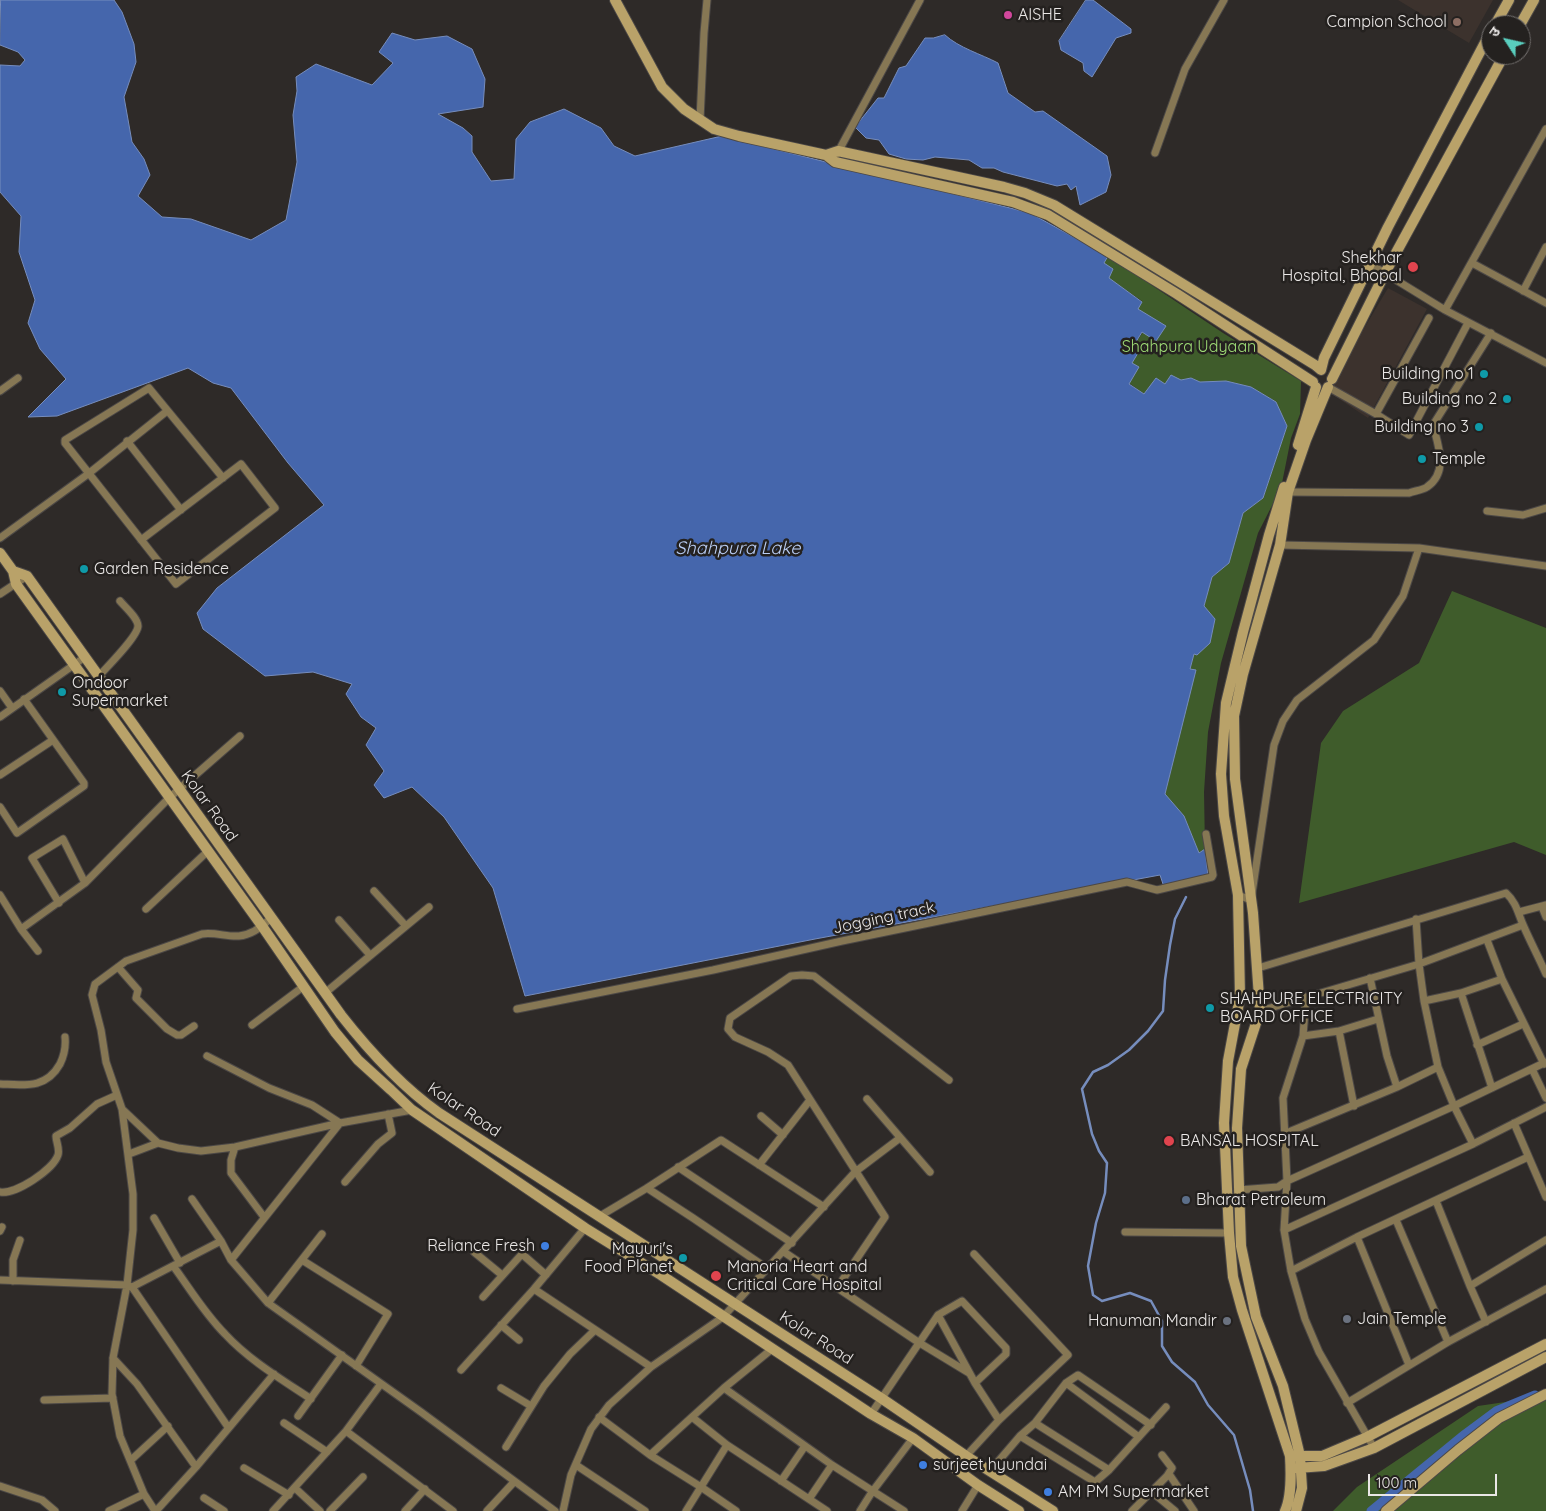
<!DOCTYPE html>
<meta charset="utf-8">
<style>
body{margin:0}
#map{position:relative;width:1546px;height:1511px;overflow:hidden;background:#2e2a28;font-family:Quicksand,"Noto Sans Devanagari",sans-serif}
canvas{display:block}
.north{position:absolute;left:1481px;top:15px;width:50px;height:50px;box-sizing:border-box;background:#24211f;border:1px solid #73706f;border-radius:50%;rotate:305deg;font-size:14px;font-weight:700;line-height:20px;text-align:center;color:#eae7e6}
.north::after{content:'';display:block;margin:auto;width:18px;height:22px;background:#59cebe;clip-path:polygon(50% 0,100% 100%,50% 72%,0 100%)}
.scale{position:absolute;left:1368px;top:1474px;width:129px;height:22px;box-sizing:border-box;border:2px solid #eae7e6;border-top:0;padding-left:6px;font-size:15px;line-height:18px;white-space:nowrap;color:#eae7e6;-webkit-text-stroke:4px #24211f;paint-order:stroke}
</style>
<div id="map">
<canvas width="1546" height="1511"></canvas>
<div class="north">उ</div>
<div class="scale">100 m</div>
</div>
<script>
const g = document.querySelector('canvas').getContext('2d');
g.lineJoin = 'round';
function paint(path, color) { g.fillStyle = color; g.fill(path, 'evenodd'); }
function trace(path, color, width, dash) { g.strokeStyle = color; g.lineWidth = width; g.lineCap = dash ? 'butt' : 'round'; g.setLineDash(dash || []); g.stroke(path); }
function drawText(font, color, halo, rows, align = 'center') {
  g.font = font + ' Quicksand,sans-serif'; g.lineWidth = 5; g.setLineDash([]); g.textBaseline = 'middle'; g.strokeStyle = halo; g.fillStyle = color; for (const [text, x, y, turn = 0] of rows) {
    g.save(); g.translate(x, y); g.rotate((+turn || 0) * Math.PI / 180); g.textAlign = isNaN(turn) ? turn : align; if (halo) g.strokeText(text, 0, 0); g.fillText(text, 0, 0); g.restore();
  }
}
paint(new Path2D(`
 M1398,0H1493L1469,43Z
 M1388,288L1427,309L1368,418L1327,391Z`), '#3c322d');
paint(new Path2D(`
 M1108,256L1223,333L1301,381L1300,414L1291,438L1281,488L1258,533L1221,663L1208,732L1204,792L1205,849L1199,853L1184,816L1165,795L1195,670L1190,669L1194,654L1197,655L1210,643L1215,619L1204,606L1212,577L1229,563L1243,513L1263,498L1287,426L1276,402L1251,387L1226,381L1200,382L1191,378L1165,384L1156,379L1144,394L1129,383L1132,363L1131,350L1143,332L1156,341L1137,309L1142,301L1108,278L1104,263Z
 M1452,591L1546,628V855L1514,842L1299,903L1321,743L1343,711L1419,663Z
 M1546,1396V1511H1333L1357,1487L1478,1406Z`), '#3f5c2b');
const water = new Path2D(`
 M1,0H114L122,12L134,44L136,62L124,97L132,142L144,159L150,175L138,196L162,217L191,219L251,240L286,220L297,162L293,115L297,91L296,77L316,64L372,85L393,63L379,52L392,33L415,40L447,36L472,49L485,79L483,107L438,114L463,128L472,136V152L491,181L514,179L516,139L530,122L564,109L601,128L614,146L635,156L722,136L1030,213L1108,256L1104,263L1113,269L1109,278L1142,302L1138,309L1166,326L1156,341L1142,332L1131,350L1138,353L1132,363L1139,367L1129,384L1144,394L1156,378L1165,384L1171,375L1181,380L1191,378L1200,382L1226,381L1251,387L1276,402L1287,426L1263,498L1243,513L1229,563L1212,577L1204,606L1215,619L1210,643L1197,655L1194,654L1190,669L1196,670L1165,794L1184,816L1199,853L1205,849L1208,875L1164,887L1160,875L815,939L525,996L493,888L444,817L412,787L384,798L374,785L384,771L366,745L376,728L361,717L346,694L352,684L313,672L265,676L203,629L197,613L217,588L324,505L288,463L231,388L213,383L188,368L57,416L28,417L66,379L40,349L28,323L35,300L19,252L21,216L0,192V65L20,66L25,60L18,52L0,45Z
 M1086,0H1093L1131,29V33L1116,38L1092,77L1084,71L1083,63L1061,50L1059,41Z
 M945,35C959,48 981,54 998,63L1008,93L1035,112L1043,111L1107,156L1111,175L1106,192L1080,205L1076,186L1071,190L1067,184L1057,186L1003,172L994,168H982L969,160L935,157L923,160L906,159L889,154L879,140L866,138L855,127L878,98H884L899,68L906,66L925,38H933Z`);
paint(water, '#4566ac');
trace(water, '#768dbd', 1);
trace(new Path2D(`
 M1186,897L1175,919L1170,945L1165,980L1163,1011L1148,1031L1129,1050L1108,1065L1093,1072L1082,1089L1092,1134L1099,1151L1107,1163L1105,1193L1096,1223L1088,1266L1093,1295L1102,1301L1130,1293L1151,1301L1162,1321V1346L1172,1362L1195,1382L1208,1405L1234,1435L1250,1490L1253,1511`), '#768dbd', 2.5);
trace(new Path2D(`
 M1371,1511L1465,1434L1496,1411L1535,1395`), '#4566ac', 9);
const street = new Path2D(`
 M700,120L704,33L707,0
 M1155,153L1185,69L1224,0
 M837,154L920,0
 M1472,263L1546,303
 M1370,264L1445,310L1546,363
 M1523,291L1546,247
 M1445,310L1546,129
 M1328,387L1376,414L1409,435L1468,323
 M0,391L18,378
 M1376,414L1429,318
 M127,441L181,510
 M1288,492L1409,493C1414,491 1423,490 1427,487C1449,472 1438,445 1433,425L1491,333
 M1487,511L1523,515L1546,508
 M0,538L88,474L167,411
 M141,540L241,464L275,508L176,584L65,443V440L149,388L223,478
 M1280,545L1419,548L1546,566
 M0,594L27,576
 M99,676C107,667 138,636 138,626C138,618 125,607 120,601
 M0,691L12,708
 M0,717L85,657
 M0,775L53,740
 M0,807L17,833L84,786V783L24,699
 M374,891L406,926
 M0,895L21,929L38,951
 M1238,895L1251,900L1274,745L1283,721L1297,700L1374,640L1403,596L1419,548
 M59,903L32,858L63,839L85,883
 M1542,907L1546,917
 M146,909L208,851
 M1519,912L1546,905
 M1416,919L1419,964L1424,1001L1438,1067L1454,1106L1473,1144
 M339,920L370,955
 M21,929L85,883L169,798L240,736
 M1487,940L1502,979L1544,1064
 M118,967L138,990L136,998L167,1029L177,1035H181L194,1026
 M1258,968L1506,893C1517,903 1518,914 1524,927C1531,943 1539,958 1546,974
 M1370,978L1387,1056L1397,1087
 M325,993L429,907
 M1461,993L1492,1088
 M1306,997L1303,1036L1283,1098L1287,1181L1284,1230L1291,1271L1305,1319L1319,1352L1374,1448
 M1424,1001L1461,993L1502,979
 M517,1009L713,970L842,941L1127,882L1157,890L1212,877L1213,875L1206,834
 M1260,1011L1419,964L1523,925
 M252,1025L304,986
 M1339,1031L1354,1106
 M1303,1036L1339,1031L1378,1019
 M1477,1045L1523,1024
 M207,1056L269,1088L312,1105L340,1123L231,1260
 M1532,1069L1546,1098
 M0,1084C25,1085 46,1089 60,1064C65,1054 66,1047 65,1037
 M867,1099L930,1172
 M122,1109L158,1143
 M761,1116L783,1135
 M1514,1123L1546,1197
 M1284,1134L1397,1087L1438,1067
 M235,1147L231,1160V1173L264,1217
 M129,1154L158,1143L178,1148L201,1151L235,1147L340,1123L412,1110
 M759,1165L810,1100
 M678,1167L792,1243
 M345,1182L378,1144L392,1133L388,1114
 M647,1188L693,1218L768,1269
 M1238,1190L1278,1187L1287,1181L1454,1106L1546,1062
 M0,1192C15,1195 53,1170 58,1155C60,1149 56,1142 56,1136L70,1128L97,1104L117,1095
 M192,1199L221,1241L231,1260L268,1303L421,1412L555,1511
 M1436,1201L1470,1286L1486,1322
 M600,1216L647,1188L721,1140L824,1207
 M154,1218L180,1263
 M1396,1220L1448,1342
 M1284,1230L1473,1144L1546,1107
 M0,1231L2,1227
 M1125,1232L1229,1233
 M1357,1237L1409,1365
 M474,1252L502,1275
 M784,1252L918,1342L969,1373
 M302,1260L388,1314L356,1366
 M174,1267C190,1289 205,1314 225,1334C249,1360 281,1379 311,1399
 M1291,1271L1357,1237L1528,1157
 M0,1280L127,1285L132,1287L228,1427
 M13,1281V1260L20,1240
 M1470,1286L1546,1240
 M132,1287L221,1241
 M837,1288L885,1217L788,1065L768,1052L735,1037L728,1029L730,1018L791,976L802,975L814,976L949,1080
 M534,1289L651,1367
 M483,1297L522,1254L546,1275
 M268,1303L322,1234
 M938,1315L962,1301L1006,1348V1354L975,1383
 M501,1325L519,1340
 M113,1358L137,1384L196,1467
 M461,1370L534,1289L585,1228
 M1066,1383L1139,1437
 M501,1388L531,1406
 M724,1388L832,1465L904,1511
 M44,1400L113,1398
 M1347,1403L1448,1342L1546,1289
 M871,1414L938,1315L975,1383L999,1420
 M298,1416L342,1355
 M599,1417L650,1455L701,1487L736,1511
 M692,1417L727,1445L827,1511
 M284,1423L327,1452
 M1035,1423L1109,1470
 M346,1431L453,1511
 M1020,1436L1095,1482L1109,1470L1166,1407
 M506,1447L544,1386L570,1354L595,1330
 M650,1455L724,1388L772,1349
 M131,1460L168,1426
 M576,1465L645,1511
 M244,1468L289,1495
 M955,1468L999,1420L1068,1355L974,1254
 M990,1471L1020,1436L1035,1423L1066,1383L1078,1375L1151,1425
 M1169,1474L1194,1511
 M781,1481L805,1446
 M0,1486L42,1500L55,1511
 M295,1488L320,1511
 M1152,1492L1175,1511
 M204,1498L224,1511
 M809,1499L832,1465
 M109,1511L144,1494
 M155,1511L144,1494L120,1436L112,1394L113,1358L127,1285L133,1230V1194L122,1109L106,1062L101,1030L92,995L95,984L126,961L202,934C215,932 227,937 239,936C251,935 263,926 271,918
 M156,1511L196,1467L274,1374
 M273,1511L346,1431L380,1385
 M330,1511L363,1477
 M405,1511L425,1489
 M487,1511L514,1482
 M563,1511L571,1475L591,1429L609,1405L651,1367L723,1317L855,1172L900,1138
 M686,1511L727,1445
 M860,1511L872,1492L913,1438
 M962,1511L978,1485
 M1132,1511L1167,1476L1172,1468L1162,1455`);
const secondary = new Path2D(`
 M615,0L662,87L684,109L714,129L739,136L826,155L835,162L1013,202L1048,215L1177,294L1313,382
 M1495,25L1509,0
 M1520,25L1534,0
 M826,155L838,151L1004,187L1025,193L1054,205L1315,365L1321,370L1324,358L1388,227L1491,31
 M1332,379L1385,273L1504,55
 M1298,445L1316,387
 M1284,487L1269,535L1243,632L1226,703L1221,774L1224,816L1238,895L1240,997L1228,1061L1224,1123L1229,1233L1233,1277L1242,1310L1290,1456C1291,1473 1292,1496 1285,1511
 M0,553L13,571L16,584L262,926L335,1032L358,1060L391,1090L412,1110L585,1228L661,1275L871,1414L913,1438L978,1485L1019,1511
 M13,571L27,576L341,1015C370,1052 401,1086 439,1113L881,1398L966,1456L1053,1511
 M1296,1456H1322L1367,1437L1546,1344
 M1297,1468L1324,1466L1374,1448L1546,1357
 M1296,1511L1302,1488L1300,1456L1283,1386L1256,1317L1241,1246L1237,1128L1241,1069L1260,1011L1253,913L1235,779L1234,716L1243,674L1280,545L1288,492L1306,440L1328,387
 M1386,1511L1458,1450L1499,1418L1546,1394`);
trace(street, '#4c4846', 9);
trace(secondary, '#4c4846', 12);
trace(street, '#867754', 7);
trace(secondary, '#b9a269', 10);
for (const [x, y, r, color] of [
 [1008,15,5,"#d1479c"],
 [1457,22,5,"#8d6e63"],
 [1413,267,6,"#e0444e"],
 [1484,374,5,"#0f9aa8"],
 [1507,399,5,"#0f9aa8"],
 [1479,427,5,"#0f9aa8"],
 [1422,459,5,"#0f9aa8"],
 [84,569,5,"#0f9aa8"],
 [62,692,5,"#0f9aa8"],
 [1210,1008,5,"#0f9aa8"],
 [1169,1141,6,"#e0444e"],
 [1186,1200,5,"#5c6f8a"],
 [545,1246,5,"#3f7fe0"],
 [683,1258,5,"#0f9aa8"],
 [716,1276,6,"#e0444e"],
 [1347,1319,5,"#6b7280"],
 [1227,1321,5,"#6b7280"],
 [923,1465,5,"#3f7fe0"],
 [1048,1492,5,"#3f7fe0"]
]) { const dot = new Path2D(); dot.arc(x, y, r, 0, 2 * Math.PI); g.fillStyle = color; g.fill(dot); trace(dot, '#24211f', 2); }
drawText('16px', '#eae7e6', '#24211f', [
 ["AISHE",1018,15],
 ["Campion School",1447,22,"right"],
 ["Shekhar",1402,258,"right"],
 ["Hospital, Bhopal",1402,276,"right"],
 ["Building no 1",1474,374,"right"],
 ["Building no 2",1497,399,"right"],
 ["Building no 3",1469,427,"right"],
 ["Temple",1432,459],
 ["Garden Residence",94,569],
 ["Ondoor",72,683],
 ["Supermarket",72,701],
 ["SHAHPURE ELECTRICITY",1220,999],
 ["BOARD OFFICE",1220,1017],
 ["BANSAL HOSPITAL",1180,1141],
 ["Bharat Petroleum",1196,1200],
 ["Reliance Fresh",535,1246,"right"],
 ["Mayuri's",673,1249,"right"],
 ["Food Planet",673,1267,"right"],
 ["Manoria Heart and",727,1267],
 ["Critical Care Hospital",727,1285],
 ["Jain Temple",1357,1319],
 ["Hanuman Mandir",1217,1321,"right"],
 ["surjeet hyundai",933,1465],
 ["AM PM Supermarket",1058,1492]
], 'left');
drawText('16px', '#9fdd76', '#24211f', [
 ["Shahpura Udyaan",1189,347]
]);
drawText('16px', '#eae7e6', '#24211f', [
 ["Kolar Road",209,806,54],
 ["Jogging track",884,918,-12],
 ["Kolar Road",464,1110,34],
 ["Kolar Road",816,1338,33]
]);
drawText('italic 18px', '#bacef5', '#24211f', [
 ["Shahpura Lake",738,549]
]);
</script>
